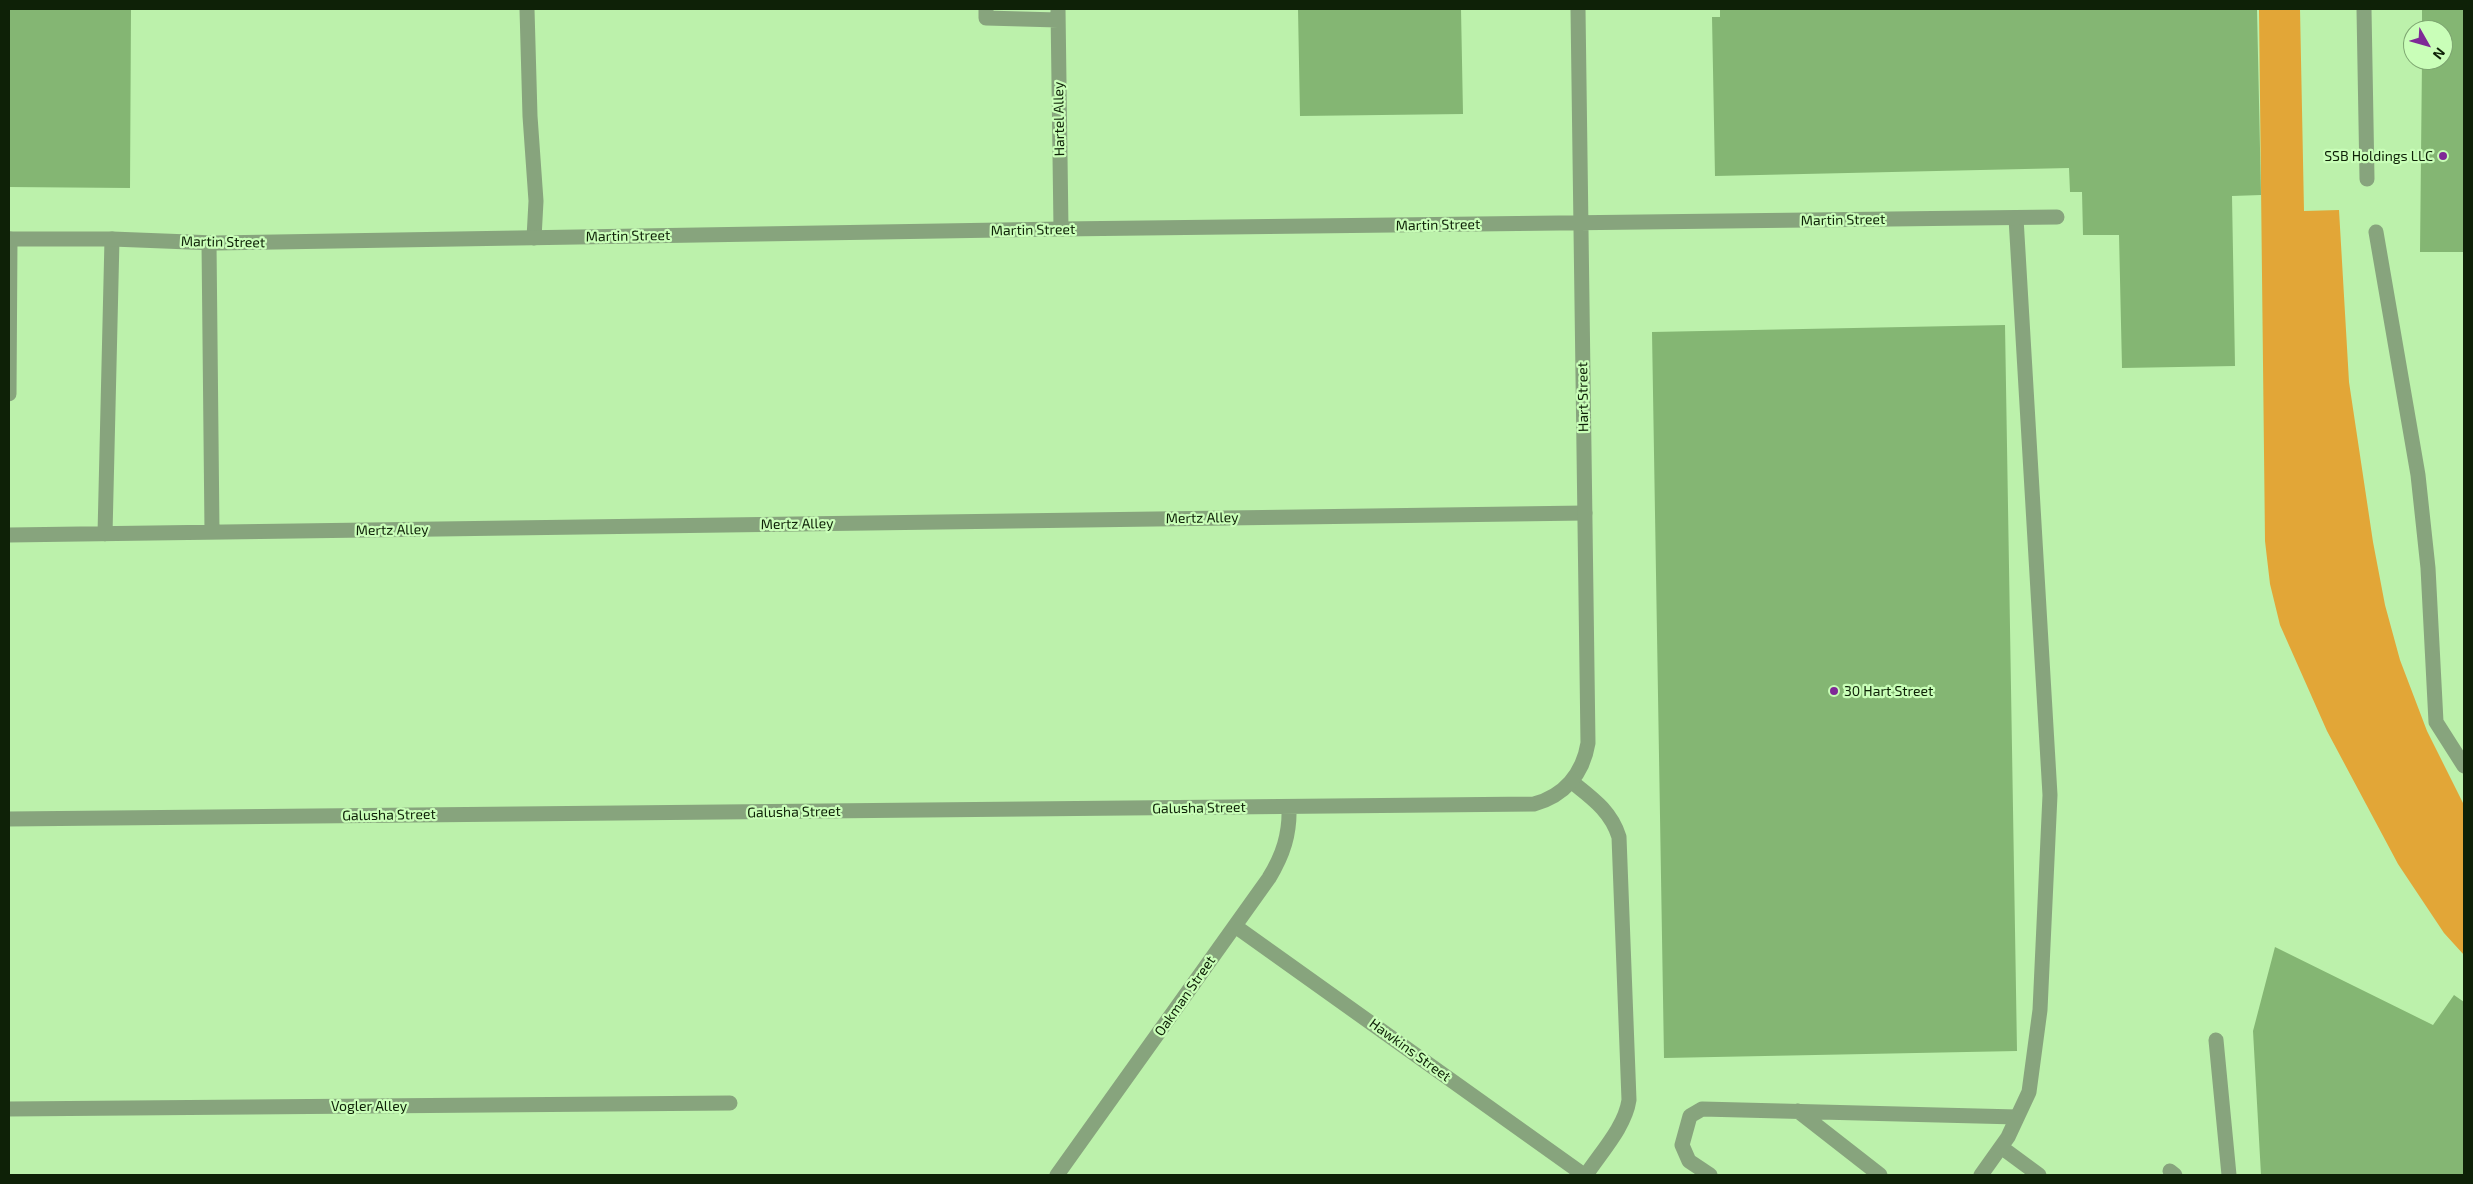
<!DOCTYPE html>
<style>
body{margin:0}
#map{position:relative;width:2473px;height:1184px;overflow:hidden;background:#bcf1ab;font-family:"Exo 2",sans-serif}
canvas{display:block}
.frame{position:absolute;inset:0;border:10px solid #0e2107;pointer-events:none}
.north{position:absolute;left:2403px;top:20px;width:50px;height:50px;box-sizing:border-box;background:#c9feb8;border:1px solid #7ea671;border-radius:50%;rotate:128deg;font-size:14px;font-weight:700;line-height:20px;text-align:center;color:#0e2107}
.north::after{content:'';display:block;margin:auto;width:18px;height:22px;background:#7f2997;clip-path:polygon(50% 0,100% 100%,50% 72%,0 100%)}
</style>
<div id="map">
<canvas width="2473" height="1184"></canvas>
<div class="frame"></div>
<div class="north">N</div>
</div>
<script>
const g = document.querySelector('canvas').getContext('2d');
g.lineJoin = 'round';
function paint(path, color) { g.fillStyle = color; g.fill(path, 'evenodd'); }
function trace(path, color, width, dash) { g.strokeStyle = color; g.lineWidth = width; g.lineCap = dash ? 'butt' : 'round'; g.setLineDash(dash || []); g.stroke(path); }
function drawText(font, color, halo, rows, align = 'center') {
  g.font = font + ' "Exo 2",sans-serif'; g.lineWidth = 4.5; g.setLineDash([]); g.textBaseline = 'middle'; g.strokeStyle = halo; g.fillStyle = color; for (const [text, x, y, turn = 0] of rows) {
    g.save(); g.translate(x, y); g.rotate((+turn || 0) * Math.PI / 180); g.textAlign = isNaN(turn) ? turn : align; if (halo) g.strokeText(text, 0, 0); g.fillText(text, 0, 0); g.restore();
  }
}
paint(new Path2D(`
 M2259,9H2300L2304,211L2339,210L2349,382L2373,542L2385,605L2400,660L2427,731L2464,805V955L2444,933L2398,864L2327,731L2280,625L2270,584L2265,541Z`), '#e2a637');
paint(new Path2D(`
 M9,9H131L130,188L9,187Z
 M1298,9H1461L1463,114L1300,116Z
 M1720,9H2257L2261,195L2232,196L2235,366L2122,368L2119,235H2083L2082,192H2070L2069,168L1715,176L1712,17H1720Z
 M2422,9H2464V252H2420L2422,60H2443V30H2422Z
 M2005,325L2017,1051L1664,1058L1652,332Z
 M2275,947L2433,1025L2454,995L2464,1002V1175H2261L2253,1031Z`), '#84b673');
trace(new Path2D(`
 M527,9L530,116L536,201L534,238
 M986,9V18L1058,20
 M1058,9L1061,229
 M2364,9L2367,179
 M2376,232L2418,475L2428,568L2436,722L2464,766
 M209,243L212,532
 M9,394L10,239
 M105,534L112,239
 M9,535L1585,513
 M1572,782C1592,798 1611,811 1619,837L1629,1100C1625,1127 1601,1152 1586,1175
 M2216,1040L2229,1175
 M9,1109L730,1103
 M1798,1111L1880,1175
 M2001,1147L2039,1175
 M2170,1171L2175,1175
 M1710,1175L1689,1161L1682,1145L1690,1116L1702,1109L2017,1117
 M1981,1175L2008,1137L2029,1092L2040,1010L2050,795L2016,218`), '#87a47d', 15);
trace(new Path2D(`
 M9,239H112L215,243L1061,229L2057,217
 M9,819L1534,804C1564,796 1583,774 1588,743L1578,9
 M1235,926L1584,1175
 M1057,1175L1269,878C1283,855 1290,834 1289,807`), '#87a47d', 15);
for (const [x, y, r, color] of [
 [2443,156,5,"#7f2997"],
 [1834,691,5,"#7f2997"]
]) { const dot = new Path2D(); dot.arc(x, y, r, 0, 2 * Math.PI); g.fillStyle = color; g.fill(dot); trace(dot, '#c9feb8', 2); }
drawText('14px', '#0e2107', '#c9feb8', [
 ["Hartel Alley",1059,119,-91],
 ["Martin Street",1843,220,-1],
 ["Martin Street",1438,225,-1],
 ["Martin Street",1033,230,-1],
 ["Martin Street",628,236,-1],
 ["Martin Street",223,242,1],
 ["Hart Street",1583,397,-91],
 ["Mertz Alley",1202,518,-1],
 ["Mertz Alley",797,524,-1],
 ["Mertz Alley",392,530,-1],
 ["Galusha Street",1199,808,-1],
 ["Galusha Street",794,812,-1],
 ["Galusha Street",389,815,-1],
 ["Oakman Street",1185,996,-55],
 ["Hawkins Street",1410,1050,36],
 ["Vogler Alley",369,1106]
]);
drawText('14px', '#0e2107', '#c9feb8', [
 ["SSB Holdings LLC",2433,156],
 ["30 Hart Street",1844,691,"left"]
], 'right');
</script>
